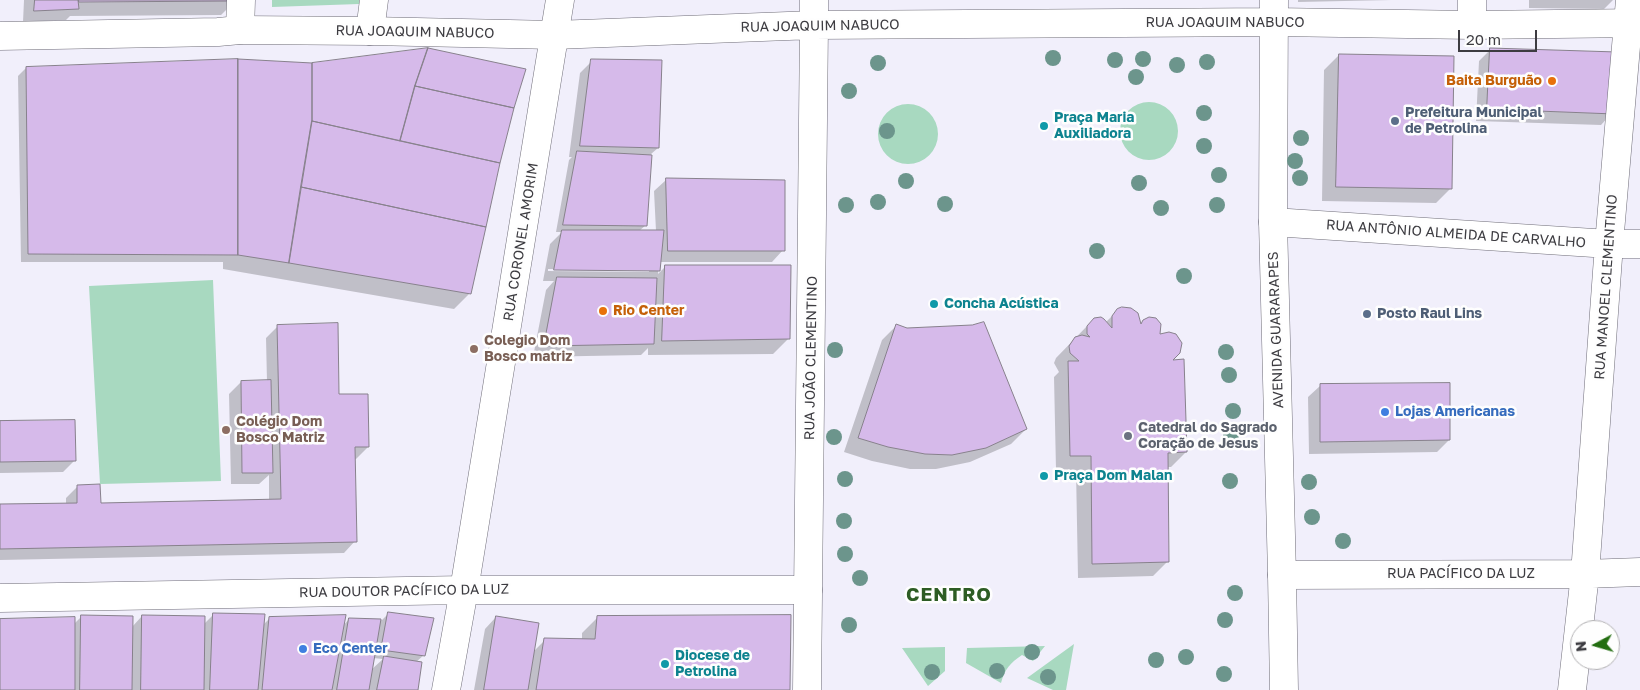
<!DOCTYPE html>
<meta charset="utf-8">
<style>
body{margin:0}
#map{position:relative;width:1640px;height:690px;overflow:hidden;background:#f1effb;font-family:"Golos Text",sans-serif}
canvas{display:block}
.north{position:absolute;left:1570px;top:620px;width:50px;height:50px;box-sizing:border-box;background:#fefefe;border:1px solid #b1b0b2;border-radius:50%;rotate:264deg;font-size:14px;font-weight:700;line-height:20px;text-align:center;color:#3d3c41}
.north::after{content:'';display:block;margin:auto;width:18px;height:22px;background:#236e11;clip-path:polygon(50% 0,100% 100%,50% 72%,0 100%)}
.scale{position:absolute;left:1458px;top:30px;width:79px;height:22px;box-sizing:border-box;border:2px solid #3d3c41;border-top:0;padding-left:6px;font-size:15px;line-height:18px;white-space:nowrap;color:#3d3c41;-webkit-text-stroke:4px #fefefe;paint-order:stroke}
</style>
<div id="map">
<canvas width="1640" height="690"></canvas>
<div class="north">N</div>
<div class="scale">20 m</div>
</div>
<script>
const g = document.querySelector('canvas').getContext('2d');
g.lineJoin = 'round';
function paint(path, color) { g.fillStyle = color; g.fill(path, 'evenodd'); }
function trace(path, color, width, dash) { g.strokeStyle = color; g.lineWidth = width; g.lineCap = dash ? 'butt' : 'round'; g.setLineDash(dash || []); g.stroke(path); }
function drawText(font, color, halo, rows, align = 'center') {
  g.font = font + ' "Golos Text",sans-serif'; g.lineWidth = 5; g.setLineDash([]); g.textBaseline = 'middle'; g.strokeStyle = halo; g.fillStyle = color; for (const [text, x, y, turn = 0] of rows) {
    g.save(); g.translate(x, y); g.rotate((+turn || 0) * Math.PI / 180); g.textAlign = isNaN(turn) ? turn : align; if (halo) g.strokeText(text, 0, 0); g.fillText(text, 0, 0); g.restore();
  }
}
paint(new Path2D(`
 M272,0H359V4L272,7Z
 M1120 131a29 29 0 1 1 58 0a29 29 0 1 1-58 0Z
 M878 134a30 30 0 1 1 60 0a30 30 0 1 1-60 0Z
 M213,280L221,481L100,484L89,286Z
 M1074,644L1066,690H1053L1027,678Z
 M1045,646L1033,661L1022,655C1010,663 1005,669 1001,683L966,663L967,648Z
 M945,647V671L928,686L902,648Z`), '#a8d9c0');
paint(new Path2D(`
 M24,0H236L221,15L70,16L66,20L23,22Z
 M1298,0H1392L1298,2Z
 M1529,0H1613L1604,9L1529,8Z
 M1491,49L1612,113L1601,125L1476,121L1479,61Z
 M1339,55L1451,188L1436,203L1322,201L1324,70Z
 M592,61L658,148L651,154L646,225L639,231H656L654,191L666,180L784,181L783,250L772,262H659L658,274L666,266L788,339L773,354L648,355V348L641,355L533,357L546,290L554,281H543L550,244L562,232H556L569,160L572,157H569L580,73ZM548,269L649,270V272L548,271Z
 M26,68L498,163L469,294L454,309L223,269V262H21L18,76Z
 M1118,310L1140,326L1159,336L1170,361L1186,452L1171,467H1167L1168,561L1153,576L1078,578L1076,470H1056L1054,377L1059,372L1054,363L1056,358L1089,324L1106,322Z
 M897,325L1026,429L1011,444L970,462L936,469H910L872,461L844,452L882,340Z
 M278,326L338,396L368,447L356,459H354L355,541L344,553L0,560V506L66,504V498L78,486L100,504L269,501V475L259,484H231L229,394L241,382H267L266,338Z
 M1320,386L1449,440L1437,452L1309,454L1308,397Z
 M0,423L75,460L63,472L0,473Z
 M388,614L424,655L416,662V690H0V620L74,624L82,616L132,627L142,616L204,624L213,615L263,625L270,618L343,626L349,619L382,620ZM373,658L383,659L371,670Z
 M496,617L533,652L545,640H582V633L597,618L789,690H474L485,629Z`), '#0003');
const building = new Path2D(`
 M35,0H78L79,9L34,11Z
 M79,0H237V1L79,2Z
 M428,48L526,69L514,108L415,86Z
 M428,48L415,86L400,141L312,121V63Z
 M1490,48L1617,52L1614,114L1487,109Z
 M1339,54L1454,56L1452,189L1336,187Z
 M238,59L312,63V121L289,263L238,255Z
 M238,59V255L28,254L26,67Z
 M591,59L662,60L659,148L580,146Z
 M415,86L514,108L500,163L400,141Z
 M312,121L500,163L486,227L301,187Z
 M577,151L652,155L647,226L563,225Z
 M666,178L785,180V251H668Z
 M301,187L486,227L471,294L289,263Z
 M562,230H664L660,271L554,270Z
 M665,265H791L790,339L662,341Z
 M557,277L657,278L654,344L544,346Z
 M1122,307L1131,308L1138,313L1141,324L1143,320L1149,317L1156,318L1161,324L1160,334L1169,332L1176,334L1182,343L1180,353L1173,360L1184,359L1187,452L1168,453L1169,562L1092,564L1091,456H1070L1068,361H1079L1070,353L1069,346L1075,337L1082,335L1090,337L1087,334V326L1094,318L1101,317L1104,319L1112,328V316L1117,309Z
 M984,322L1027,429L986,448L952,455L925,454L888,447L858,438L896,324L907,328L972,325Z
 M338,323L339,394H368L369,447H355L357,542L0,549V504L77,503V485L100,484L101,503L281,499L277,325Z
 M271,380L273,473H242L241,381Z
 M1450,383V440L1320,442V384Z
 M75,420L76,461L0,462V421Z
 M388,612L434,618L425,656L381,650Z
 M213,613L265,614L258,690H210Z
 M81,615L133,616L132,690H80Z
 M142,615L205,616L204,690H141Z
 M346,615L332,690H262L269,617Z
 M791,615L790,690H536L544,638L595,639L597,616Z
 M496,616L539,623L528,690H484Z
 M75,617V690H0V619Z
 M349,618L381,619L369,690H337Z
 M384,656L422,662L418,690H377Z`);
paint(building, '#d6baea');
trace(building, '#87818c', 1);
const minor = new Path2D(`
 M814,0V25
 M1472,25V0
 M240,30L241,0
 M370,31L374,0
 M1273,222L1609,244H1640
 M1282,575L1585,574L1640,572
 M0,598L464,590H808
 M446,690L464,590L560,0
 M1572,690L1585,574L1609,244L1630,0`);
const major = new Path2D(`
 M1274,0L1273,222L1282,575L1284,690
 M0,36L218,32L240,30L370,31L555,35L814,25L1275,22L1472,25L1640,23
 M807,690L814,25`);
trace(minor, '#6f6d78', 29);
trace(major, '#6f6d78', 29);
trace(minor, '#fff', 28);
trace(major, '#fff', 28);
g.fillStyle = '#6c958c';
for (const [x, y] of [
 [1053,58],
 [1143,59],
 [1115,60],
 [1207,62],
 [878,63],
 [1177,65],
 [1136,77],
 [849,91],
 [1204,113],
 [887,131],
 [1301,138],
 [1204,146],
 [1295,161],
 [1219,175],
 [1300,178],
 [906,181],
 [1139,183],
 [878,202],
 [945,204],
 [846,205],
 [1217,205],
 [1161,208],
 [1097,251],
 [1184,276],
 [835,350],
 [1226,352],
 [1229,375],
 [1233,411],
 [1231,436],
 [834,437],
 [845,479],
 [1230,481],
 [1309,482],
 [1312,517],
 [844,521],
 [1343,541],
 [845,554],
 [860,578],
 [1235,593],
 [1225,620],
 [849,625],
 [1032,652],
 [1186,657],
 [1156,660],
 [997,671],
 [932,672],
 [1224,674],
 [1048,677]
]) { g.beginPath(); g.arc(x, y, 8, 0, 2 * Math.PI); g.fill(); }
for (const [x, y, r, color] of [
 [1552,81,5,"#e8710a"],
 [1395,121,5,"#5c6f8a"],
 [1044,126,5,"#0f9aa8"],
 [934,304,5,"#0f9aa8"],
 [603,311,5,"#e8710a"],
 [1367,314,5,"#5c6f8a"],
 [474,349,5,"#8d6e63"],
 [1385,412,5,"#3f7fe0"],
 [226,430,5,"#8d6e63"],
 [1128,436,5,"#6b7280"],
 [1044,476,5,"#0f9aa8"],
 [303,649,5,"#3f7fe0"],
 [665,664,5,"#0f9aa8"]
]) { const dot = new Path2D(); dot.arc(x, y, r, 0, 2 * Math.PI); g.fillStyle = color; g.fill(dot); trace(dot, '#fefefe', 2); }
drawText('14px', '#3d3c41', '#fefefe', [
 ["RUA JOAQUIM NABUCO",1225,23],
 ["RUA JOAQUIM NABUCO",820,26,-1],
 ["RUA JOAQUIM NABUCO",415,32,1],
 ["RUA ANTÔNIO ALMEIDA DE CARVALHO",1456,234,4],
 ["RUA CORONEL AMORIM",521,242,-81],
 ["RUA MANOEL CLEMENTINO",1606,287,-86],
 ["AVENIDA GUARARAPES",1276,330,-92],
 ["RUA JOÃO CLEMENTINO",811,358,-89],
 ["RUA PACÍFICO DA LUZ",1461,574],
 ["RUA DOUTOR PACÍFICO DA LUZ",404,591,-1]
]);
drawText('bold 14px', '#c56008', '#fefefe', [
 ["Baita Burguão",1542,81],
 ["Rio Center",613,311,"left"]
], 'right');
drawText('bold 14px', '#4e5e75', '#fefefe', [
 ["Prefeitura Municipal",1405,113],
 ["de Petrolina",1405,129],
 ["Posto Raul Lins",1377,314]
], 'left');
drawText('bold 14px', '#0d838f', '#fefefe', [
 ["Praça Maria",1054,118],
 ["Auxiliadora",1054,134],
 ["Concha Acústica",944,304],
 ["Praça Dom Malan",1054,476],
 ["Diocese de",675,656],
 ["Petrolina",675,672]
], 'left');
drawText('bold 14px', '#785e54', '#fefefe', [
 ["Colegio Dom",484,341],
 ["Bosco matriz",484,357],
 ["Colégio Dom",236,422],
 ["Bosco Matriz",236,438]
], 'left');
drawText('bold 14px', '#366cbe', '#fefefe', [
 ["Lojas Americanas",1395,412],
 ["Eco Center",313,649]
], 'left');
drawText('bold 14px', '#5b616d', '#fefefe', [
 ["Catedral do Sagrado",1138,428],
 ["Coração de Jesus",1138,444]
], 'left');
g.letterSpacing = '1px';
drawText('bold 19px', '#2d5c24', '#fefefe', [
 ["CENTRO",949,595]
]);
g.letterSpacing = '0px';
</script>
